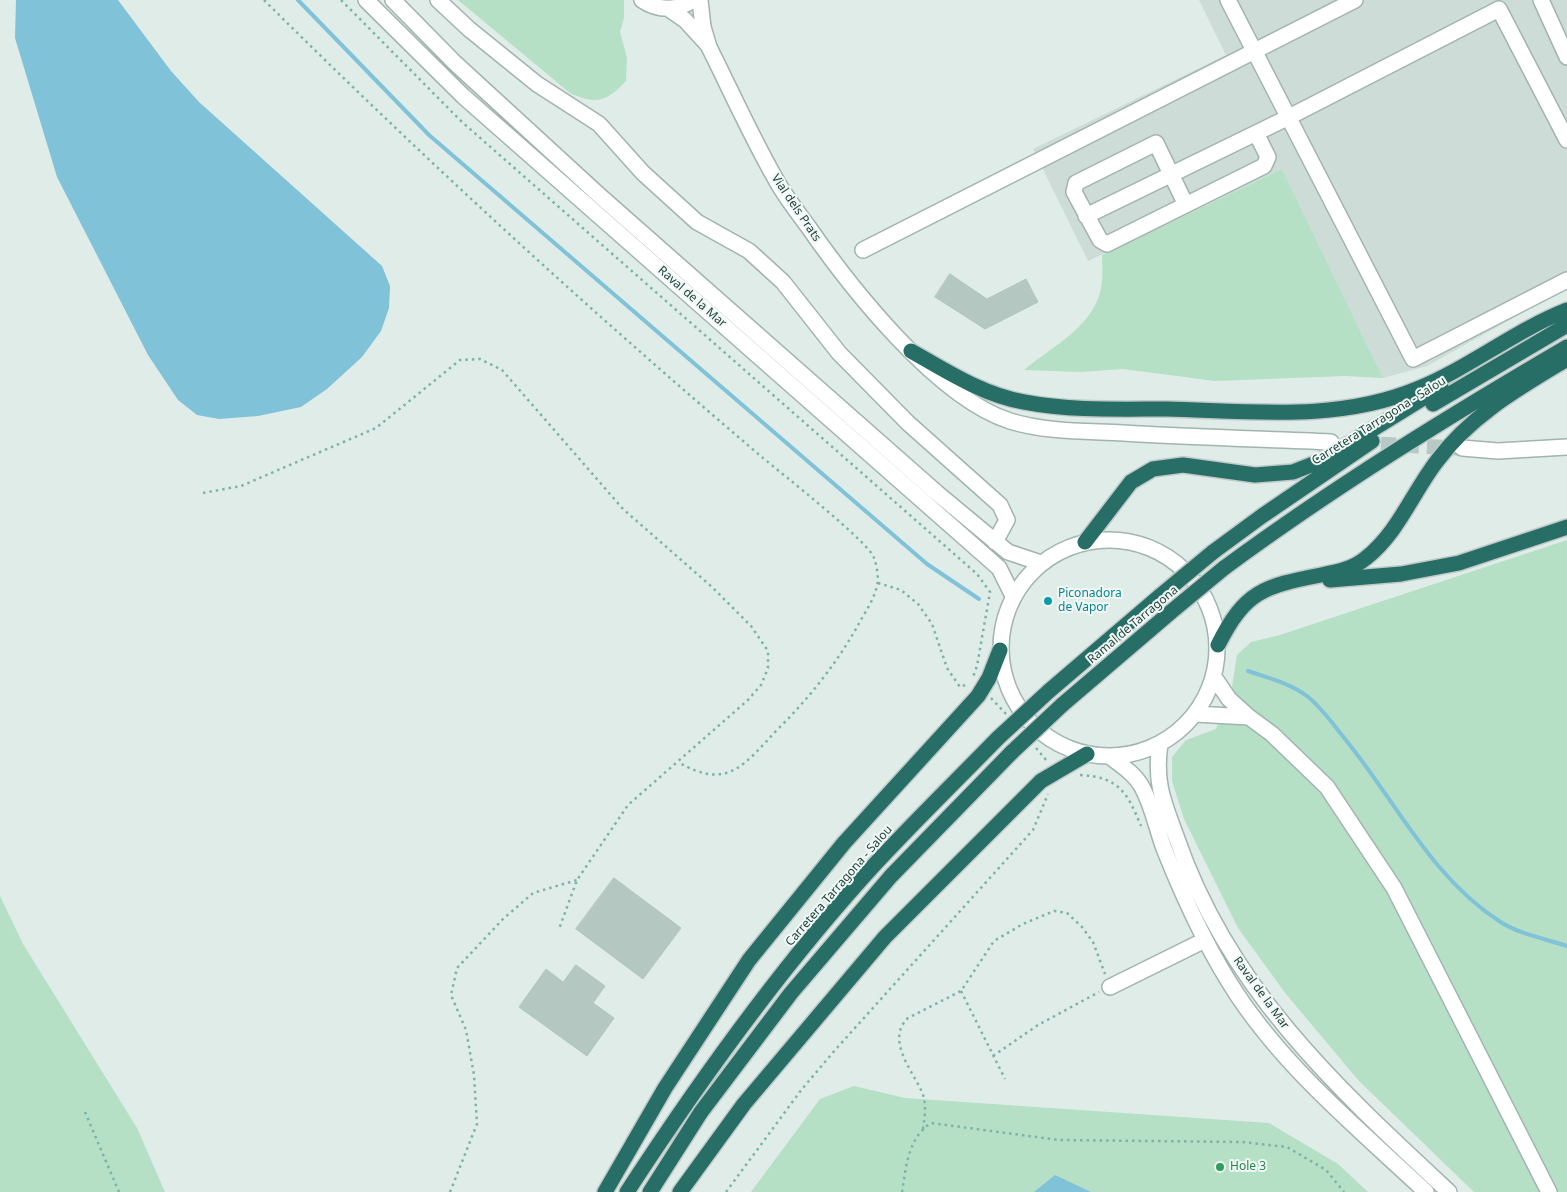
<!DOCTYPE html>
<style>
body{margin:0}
canvas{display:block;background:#dfece8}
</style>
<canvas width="1567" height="1192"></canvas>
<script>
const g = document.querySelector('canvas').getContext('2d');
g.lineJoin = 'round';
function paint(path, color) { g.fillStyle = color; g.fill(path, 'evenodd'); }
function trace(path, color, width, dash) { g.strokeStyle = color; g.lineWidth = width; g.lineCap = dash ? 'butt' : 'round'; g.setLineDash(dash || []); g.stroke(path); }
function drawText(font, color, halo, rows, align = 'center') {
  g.font = font + ' "Noto Sans",sans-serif'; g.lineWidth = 4; g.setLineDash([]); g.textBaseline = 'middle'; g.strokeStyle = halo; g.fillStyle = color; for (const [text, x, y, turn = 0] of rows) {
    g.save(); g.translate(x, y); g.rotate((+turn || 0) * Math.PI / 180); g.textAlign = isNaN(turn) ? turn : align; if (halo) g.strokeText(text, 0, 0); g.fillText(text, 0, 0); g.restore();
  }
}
paint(new Path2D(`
 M1199,0H1567V288L1427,366L1383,378L1282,169L1088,261L1033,149L1226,55Z`), '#cddcd7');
paint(new Path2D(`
 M458,0H624V18L620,32L627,58L626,81C606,102 596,105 570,93Z
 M1282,169L1383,378L1345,376L1215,381L1123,369L1081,372L1024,370C1052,346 1098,325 1102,282C1103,273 1102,264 1102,255Z
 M1567,540V1192H1474L1359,1081L1286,994L1238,928L1184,819L1172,781V757L1186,740L1216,729L1232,687L1237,655L1251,642L1280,635Z
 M0,896L23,944L137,1128L165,1192H0Z
 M854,1086L905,1098L1269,1123L1338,1164L1368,1192H751L820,1099Z`), '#b5e0c5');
paint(new Path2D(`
 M16,0H118L171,71L199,102L382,266L390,286L389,308L381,331L362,357L327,389L301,407L258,416L219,419L197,415L178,400L148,355L57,177L15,38Z
 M1055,1175L1091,1192H1034Z`), '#80c2d8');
trace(new Path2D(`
 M298,0L429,135L927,564L979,599
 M1248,671C1268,678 1290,683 1307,696C1322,708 1333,724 1345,739C1395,800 1431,877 1499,921C1518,934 1546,939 1567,946`), '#80c2d8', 4);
const building = new Path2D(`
 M950,274L987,299L1026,279L1038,302L985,329L935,297Z
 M614,878L681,928L643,979L576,929Z
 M576,965L605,986L593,1003L614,1018L587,1056L519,1007L546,969L563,982Z`);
paint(building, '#b4c7c1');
trace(building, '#b1c6c0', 1);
trace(new Path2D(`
 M1358,443L1458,448`), '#b8c9c5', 15, [15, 8]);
const minor = new Path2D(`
 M366,0L463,96L999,568L1013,596
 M393,0L455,63L600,196L937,493L1008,552L1041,563
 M438,0L469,29L537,84L599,124L643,173L697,222L749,251L783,282L839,353L908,423L1000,505L1007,520L995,542
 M642,0C658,11 678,11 693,0
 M700,0L703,27L709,47C731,91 751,136 775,178C784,195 796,210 807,225C850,287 937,398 1010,421C1045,432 1086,431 1123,433C1192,437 1261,439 1331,442
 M1228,0L1413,359L1567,280
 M1541,0L1567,57
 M669,9L685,20L707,44
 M1186,205L1156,143L1076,183L1074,192L1100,240L1107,244L1264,166L1268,157L1256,133
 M1086,216L1289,117L1499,9L1567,140
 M863,250L1355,0
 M1462,448L1498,451L1567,447
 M1001 648a108 108 0 1 1 216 0a108 108 0 1 1-216 0Z
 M1214,677L1229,699L1249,717L1272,734L1327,787L1394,888L1549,1192
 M1195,714L1249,717
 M1160,744C1154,783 1164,803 1177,839C1229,989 1336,1087 1449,1192
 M1109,756C1121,765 1135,774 1142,787C1153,807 1157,831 1165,851C1185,901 1208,951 1238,996C1289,1072 1360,1130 1426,1192
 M1110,987L1205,940`);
const highway = new Path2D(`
 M911,351C946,371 983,395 1024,402C1071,411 1120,409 1167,409C1250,411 1338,422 1417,389C1469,368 1514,331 1567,310
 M1433,404L1567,325
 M1085,542L1131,482L1153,469L1183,465L1255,475L1293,472L1321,461L1441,387
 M1213,552L1262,516L1372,441
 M1224,568C1334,487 1449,416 1567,347
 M1330,580L1401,574L1459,563L1567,527
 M1218,645C1245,591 1264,586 1321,575C1337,572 1353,569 1366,558C1398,533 1413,492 1437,461C1471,415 1519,388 1567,359
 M1049,691L1160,596
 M1062,705L1172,611
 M605,1192L665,1088L749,960L844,843L978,696L989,678L1000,650
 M627,1192C702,1077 783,964 876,863C916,820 957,780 998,738
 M650,1192L701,1112L791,993L891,876L1012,752
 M680,1192L744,1104L885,937L1041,781L1087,754`);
trace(minor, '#a1b4b0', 18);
trace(highway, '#c0c9c8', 18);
trace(new Path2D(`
 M264,0C424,159 591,312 763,458C781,473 870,543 874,558C877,566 879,579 877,586C874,598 868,608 862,618C840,659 812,695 779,728C745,763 729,792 678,762
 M341,0L462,122L977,574L990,592L977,666L973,677
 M203,493L241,486L376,428L460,360L480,359L502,370L623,509L712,587L751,626L768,651V668L761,685L748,700L628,805L577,880L559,929
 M878,583L901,590L918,604L932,624L947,668L960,687L968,684
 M991,698L1006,714
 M1036,748L1047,761
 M1080,775C1119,777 1127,792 1141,826
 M961,991L1005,1079
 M993,1056L1038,1025L1099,992
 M85,1112L119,1192
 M923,1129C925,1115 927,1102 921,1090C911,1069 886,1039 908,1018L961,991L994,941L1023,924L1054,911L1067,913L1082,927L1093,942L1105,974
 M450,1192L477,1124L474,1075L466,1030L451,995L457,968L503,919L533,893L577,880
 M726,1192L802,1089L836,1049L1033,830L1048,794
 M902,1192C906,1167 908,1138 931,1123L1059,1140L1243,1142L1287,1147L1326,1170L1344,1192`), '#7cb3a8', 2.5, [2.5, 4]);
trace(minor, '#fff', 15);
trace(highway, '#276e66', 15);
const highwayBridge = new Path2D(`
 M1160,596L1213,552
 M1172,611L1224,568
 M998,738L1049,691
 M1012,752L1062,705`);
trace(highwayBridge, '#c0c9c8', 18, []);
trace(highwayBridge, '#276e66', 15);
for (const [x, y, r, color] of [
 [1048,601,5,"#0f9aa8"],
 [1220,1167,5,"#2e9e5b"]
]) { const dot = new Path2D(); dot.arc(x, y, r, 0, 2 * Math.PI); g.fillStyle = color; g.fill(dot); trace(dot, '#f0f8f5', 2); }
drawText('12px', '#1e3e39', '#f0f8f5', [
 ["Vial dels Prats",796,208,56],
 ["Raval de la Mar",692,297,41],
 ["Carretera Tarragona - Salou",1379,421,-32],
 ["Ramal de Tarragona",1133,625,-40],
 ["Carretera Tarragona - Salou",839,886,-49],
 ["Raval de la Mar",1261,993,54]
]);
drawText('12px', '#0d838f', '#f0f8f5', [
 ["Piconadora",1058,594],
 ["de Vapor",1058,608]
], 'left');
drawText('12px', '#27864d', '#f0f8f5', [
 ["Hole 3",1230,1167]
], 'left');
</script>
